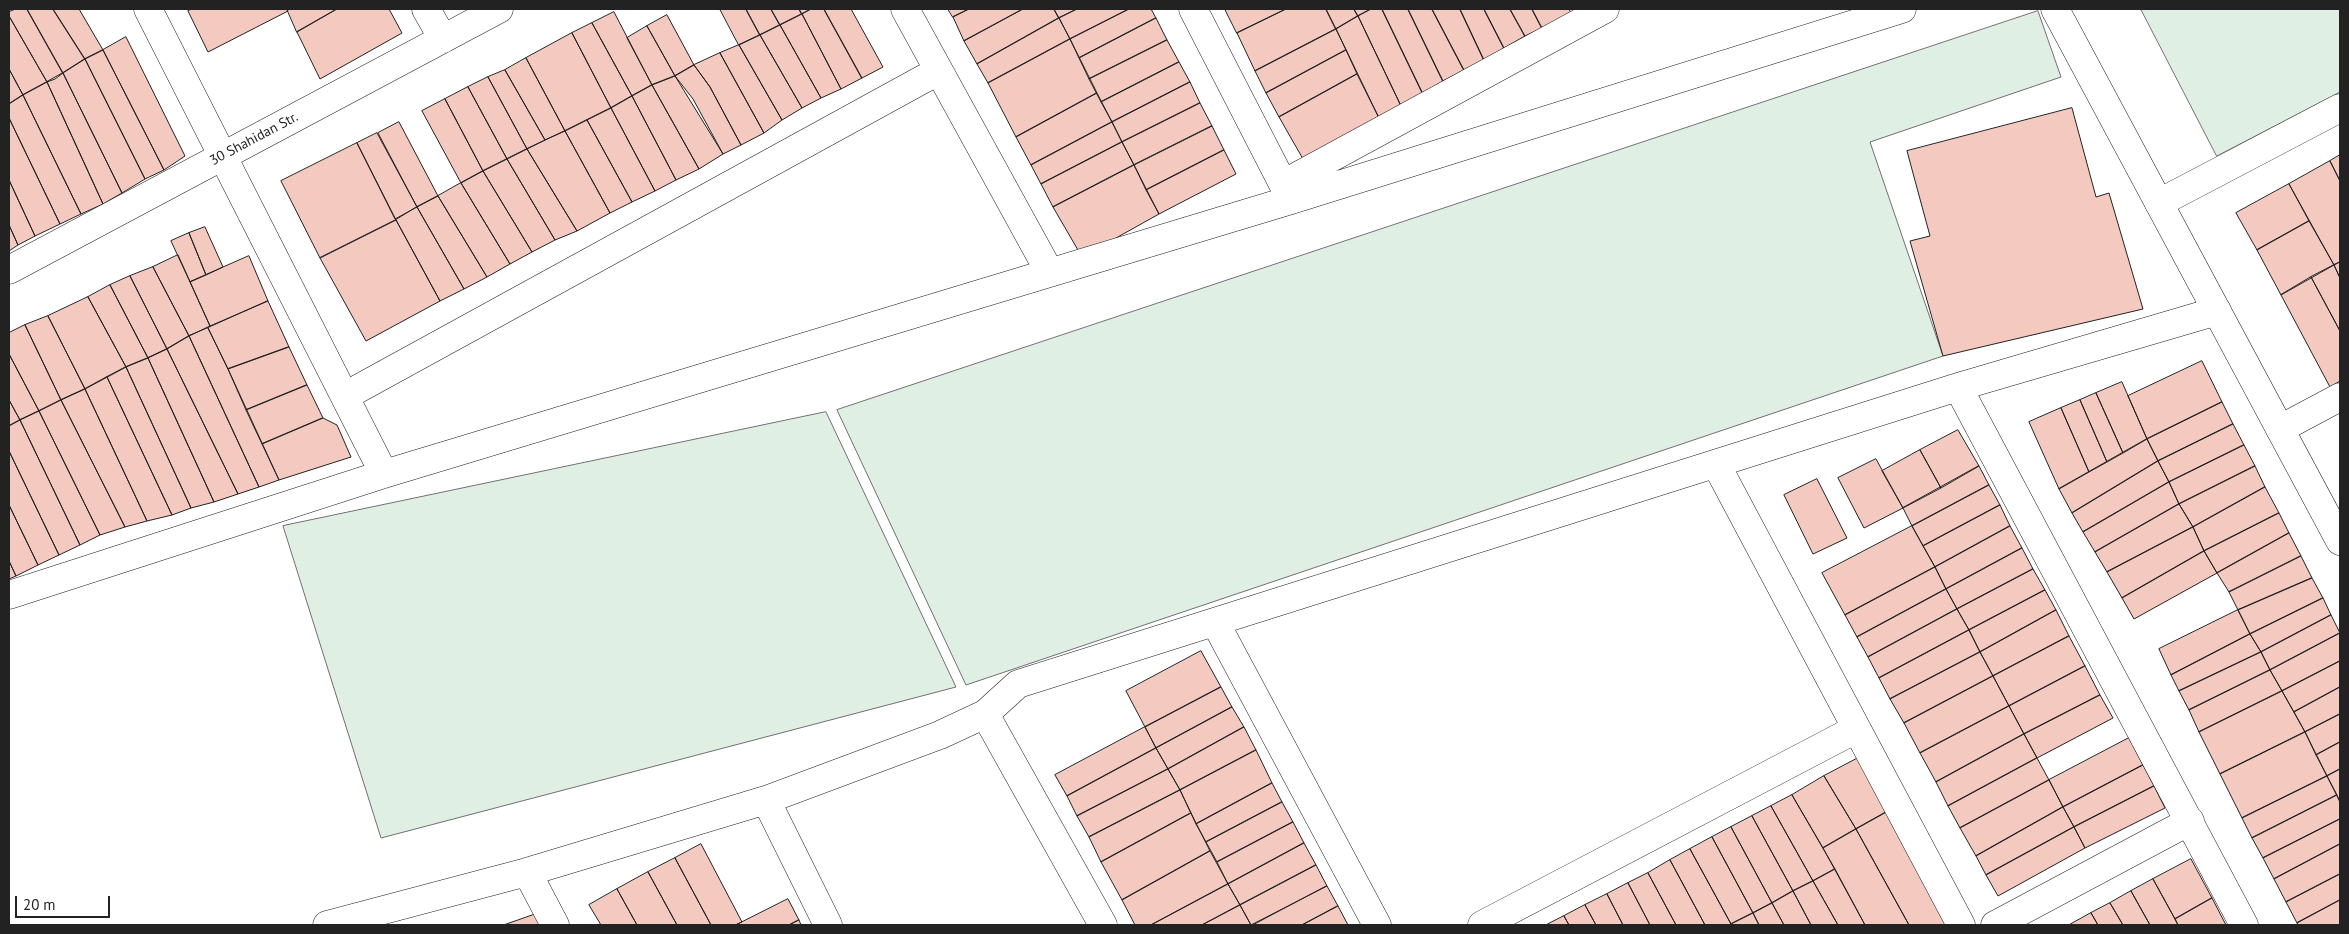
<!DOCTYPE html>
<style>
body{margin:0}
#map{position:relative;width:2349px;height:934px;overflow:hidden;background:#fff;font-family:"PT Sans",sans-serif}
canvas{display:block}
.frame{position:absolute;inset:0;border:10px solid #222;pointer-events:none}
.scale{position:absolute;left:15px;top:896px;width:95px;height:22px;box-sizing:border-box;border:2px solid #222;border-top:0;padding-left:6px;font-size:15px;line-height:18px;white-space:nowrap;color:#222;-webkit-text-stroke:4px #fff;paint-order:stroke}
</style>
<div id="map">
<canvas width="2349" height="934"></canvas>
<div class="frame"></div>
<div class="scale">20 m</div>
</div>
<script>
const g = document.querySelector('canvas').getContext('2d');
g.lineJoin = 'round';
function paint(path, color) { g.fillStyle = color; g.fill(path, 'evenodd'); }
function trace(path, color, width, dash) { g.strokeStyle = color; g.lineWidth = width; g.lineCap = dash ? 'butt' : 'round'; g.setLineDash(dash || []); g.stroke(path); }
function drawText(font, color, halo, rows, align = 'center') {
  g.font = font + ' "PT Sans",sans-serif'; g.lineWidth = 4; g.setLineDash([]); g.textBaseline = 'middle'; g.strokeStyle = halo; g.fillStyle = color; for (const [text, x, y, turn = 0] of rows) {
    g.save(); g.translate(x, y); g.rotate((+turn || 0) * Math.PI / 180); g.textAlign = isNaN(turn) ? turn : align; if (halo) g.strokeText(text, 0, 0); g.fillText(text, 0, 0); g.restore();
  }
}
const green = new Path2D(`
 M2141,9H2340V92L2217,156Z
 M2038,11L2061,77L1870,142L1943,356L966,685L837,410Z
 M826,412L956,687L381,838L283,526Z`);
paint(green, '#e0efe3');
trace(green, '#6f6f6f', 1);
const building = new Path2D(`
 M16,9H27L63,73L55,79L47,82L9,16V12Z
 M27,9H53L85,59L63,73Z
 M53,9H79L103,50L85,59Z
 M192,9H287L288,11L208,52L188,11Z
 M287,9H337L297,32Z
 M337,9H389L402,33L320,79L297,32Z
 M720,9H746L760,35L739,45Z
 M746,9H771L780,25L760,35Z
 M771,9H799L802,14L780,25Z
 M799,9H811L802,14Z
 M811,9H824L862,78L841,89L802,14Z
 M824,9H851L883,67L862,78Z
 M948,9H969L953,17Z
 M969,9H1023L964,41L953,17Z
 M1023,9H1054L1059,18L977,64L964,41Z
 M1054,9H1077L1059,18Z
 M1077,9H1129L1070,39L1059,18Z
 M1129,9H1151L1156,18L1079,58L1070,39Z
 M1225,9H1286L1237,33Z
 M1286,9H1326L1336,29L1255,71L1237,33Z
 M1326,9H1354L1358,16L1336,29Z
 M1354,9H1371L1358,16Z
 M1371,9H1382L1423,94L1401,106L1358,16Z
 M1382,9H1408L1443,81L1423,94Z
 M1408,9H1432L1464,70L1443,81Z
 M1432,9H1460L1484,60L1464,70Z
 M1460,9H1484L1504,48L1484,60Z
 M1484,9H1510L1525,36L1504,48Z
 M1510,9H1532L1542,28L1525,36Z
 M1532,9H1569L1571,13L1542,28Z
 M614,12L652,85L632,96L592,23Z
 M802,14L841,89L821,98L780,25Z
 M667,15L694,65L675,76L647,26Z
 M9,16L47,82L23,95L9,69Z
 M1358,16L1401,106L1379,118L1336,29Z
 M1059,18L1070,39L988,83L977,64Z
 M1156,18L1167,40L1089,79L1079,58Z
 M592,23L632,96L611,108L572,33Z
 M780,25L821,98L802,108L760,35Z
 M647,26L675,76L652,85L627,38Z
 M1336,29L1346,50L1266,93L1255,71Z
 M572,33L611,108L565,131L526,58Z
 M760,35L802,108L782,120L739,45Z
 M126,37L185,156L164,170L103,50Z
 M1070,39L1097,93L1016,137L988,83Z
 M1167,40L1179,62L1101,102L1089,79Z
 M739,45L782,120L764,133L720,53Z
 M103,50L164,170L145,179L85,59Z
 M1346,50L1357,74L1279,117L1266,93Z
 M720,53L764,133L741,145L710,87L694,65Z
 M526,58L565,131L545,140L505,70Z
 M85,59L145,179L122,193L63,73Z
 M1179,62L1190,82L1112,122L1101,102Z
 M694,65L710,87L741,145L723,154L675,76Z
 M9,69L23,95L9,104Z
 M505,70L545,140L527,149L488,77Z
 M63,73L122,193L103,204L47,82Z
 M1357,74L1379,118L1303,159L1279,117Z
 M675,76L693,99L723,154L699,169L652,85Z
 M488,77L527,149L507,159L468,87Z
 M47,82L103,204L81,214L23,95Z
 M1190,82L1200,103L1122,142L1112,122Z
 M652,85L699,169L676,180L632,96Z
 M468,87L507,159L483,171L445,99Z
 M1097,93L1112,122L1031,165L1016,137Z
 M23,95L81,214L60,224L9,118V104Z
 M632,96L676,180L655,191L611,108Z
 M445,99L483,171L461,183L422,111Z
 M1200,103L1212,126L1134,165L1122,142Z
 M611,108L655,191L632,202L587,120Z
 M2072,108L2096,197L2109,193L2143,309L1943,356L1910,241L1930,236L1907,151Z
 M9,118L60,224L35,236L9,180Z
 M587,120L632,202L610,213L565,131Z
 M399,122L438,196L417,207L378,133Z
 M1112,122L1122,142L1041,184L1031,165Z
 M1212,126L1224,150L1146,190L1134,165Z
 M565,131L610,213L577,231L527,149Z
 M377,133L417,207L395,219L357,143Z
 M1122,142L1134,165L1053,207L1041,184Z
 M357,143L396,220L320,258L281,181Z
 M527,149L577,231L555,240L507,159Z
 M1224,150L1236,174L1159,214L1146,190Z
 M2340,155V181L2330,161Z
 M507,159L555,240L532,252L483,171Z
 M2330,161L2340,181V262L2334,265L2289,184Z
 M1134,165L1159,214L1082,257L1053,207Z
 M483,171L532,252L510,264L461,183Z
 M9,180L35,236L18,245L9,225Z
 M461,183L510,264L487,277L438,196Z
 M2289,184L2309,221L2257,250L2236,213Z
 M438,196L487,277L464,289L417,207Z
 M417,207L464,289L440,301L396,220Z
 M396,220L440,301L366,341L320,258Z
 M2309,221L2334,265L2281,295L2257,250Z
 M9,225L18,245L9,251Z
 M205,227L223,267L206,275L189,233Z
 M189,233L206,275L190,282L171,241Z
 M178,255L210,326L189,336L153,267Z
 M249,256L268,301L210,326L190,282Z
 M2340,262V278L2334,265Z
 M2334,265L2340,278V331L2311,277Z
 M153,267L189,336L167,349L130,276Z
 M130,276L167,349L148,358L110,285Z
 M2311,277L2340,331V381L2330,387L2281,295Z
 M110,285L148,358L126,367L88,297Z
 M88,297L126,367L85,389L48,316Z
 M268,301L289,347L228,369L208,328Z
 M48,316L85,389L61,400L25,325Z
 M25,325L61,400L39,411L9,354V333Z
 M208,328L228,369L279,480L259,487L189,336Z
 M189,336L259,487L238,494L167,349Z
 M289,347L307,385L246,410L228,369Z
 M167,349L238,494L214,502L148,358Z
 M9,354L39,411L20,420L9,400Z
 M148,358L214,502L191,508L126,367Z
 M2202,361L2222,402L2147,439L2128,396Z
 M126,367L191,508L172,515L107,377Z
 M107,377L172,515L147,521L85,389Z
 M2122,382L2147,439L2123,453L2096,393Z
 M307,385L323,418L262,444L246,410Z
 M85,389L147,521L125,527L61,400Z
 M2096,393L2123,453L2107,462L2080,400Z
 M9,400L20,420L9,426Z
 M61,400L125,527L100,535L39,411Z
 M2080,400L2107,462L2089,472L2061,408Z
 M2222,402L2233,424L2158,461L2147,439Z
 M2061,408L2089,472L2059,489L2029,422Z
 M39,411L100,535L80,545L20,420Z
 M323,418L337,425L351,457L279,480L262,444Z
 M20,420L80,545L59,555L9,451V426Z
 M2233,424L2244,445L2169,482L2158,461Z
 M1958,430L1979,466L1941,488L1920,450Z
 M2147,439L2158,461L2072,513L2059,489Z
 M2244,445L2255,466L2179,504L2169,482Z
 M1920,450L1941,488L1903,508L1882,471Z
 M9,451L59,555L38,565L9,505Z
 M1876,459L1903,508L1864,528L1838,478Z
 M2158,461L2169,482L2083,532L2072,513Z
 M1979,466L1989,485L1912,526L1903,508Z
 M2255,466L2265,487L2193,527L2179,504Z
 M1817,479L1847,538L1813,554L1784,495Z
 M2169,482L2179,504L2095,552L2083,532Z
 M1989,485L2000,505L1923,546L1912,526Z
 M2265,487L2279,513L2204,551L2193,527Z
 M2179,504L2193,527L2107,572L2095,552Z
 M9,505L38,565L16,576L9,561Z
 M2000,505L2010,526L1935,567L1923,546Z
 M2279,513L2289,533L2217,573L2204,551Z
 M1912,526L1935,567L1845,615L1822,573Z
 M2010,526L2022,548L1946,589L1935,567Z
 M2193,527L2204,551L2122,598L2107,572Z
 M2289,533L2301,556L2229,592L2217,573Z
 M2022,548L2033,569L1957,609L1946,589Z
 M2204,551L2217,573L2134,619L2122,598Z
 M2301,556L2312,578L2238,610L2229,592Z
 M9,561L16,576L9,579Z
 M1935,567L1946,589L1857,637L1845,615Z
 M2033,569L2045,590L1969,630L1957,609Z
 M2312,578L2323,598L2250,634L2238,610Z
 M1946,589L1957,609L1868,657L1857,637Z
 M2045,590L2056,610L1980,652L1969,630Z
 M2323,598L2331,615L2261,652L2250,634Z
 M1957,609L1969,630L1879,678L1868,657Z
 M2056,610L2069,636L1993,676L1980,652Z
 M2238,610L2250,634L2171,675L2159,649Z
 M2331,615L2340,633L2270,670L2261,652Z
 M1969,630L1980,652L1890,699L1879,678Z
 M2340,633V661L2282,691L2270,670Z
 M2250,634L2261,652L2179,691L2171,675Z
 M2069,636L2085,666L2009,706L1993,676Z
 M1201,651L1221,687L1145,727L1126,691Z
 M1980,652L1993,676L1904,723L1890,699Z
 M2261,652L2270,670L2189,710L2179,691Z
 M2340,661V687L2294,712L2282,691Z
 M2085,666L2100,695L2024,734L2009,706Z
 M2270,670L2282,691L2199,732L2189,710Z
 M1993,676L2009,706L1920,753L1904,723Z
 M1221,687L1232,707L1156,748L1145,727Z
 M2340,687V714L2305,732L2294,712Z
 M2282,691L2305,732L2220,774L2199,732Z
 M2100,695L2113,718L2037,758L2024,734Z
 M2009,706L2024,734L1936,782L1920,753Z
 M1232,707L1244,727L1168,769L1156,748Z
 M2340,714V742L2316,755L2305,732Z
 M1145,727L1156,748L1067,796L1055,775Z
 M1244,727L1256,750L1180,790L1168,769Z
 M2305,732L2327,776L2242,818L2220,774Z
 M2024,734L2037,758L1948,806L1936,782Z
 M2129,738L2143,765L2063,807L2049,780Z
 M2340,742V769L2327,776L2316,755Z
 M1156,748L1168,769L1077,816L1067,796Z
 M1256,750L1272,783L1196,824L1180,790Z
 M1862,756L1890,810L1856,829L1824,776Z
 M2037,758L2049,780L1960,828L1948,806Z
 M2143,765L2154,786L2074,827L2063,807Z
 M1168,769L1180,790L1089,837L1077,816Z
 M2340,769V802L2327,776Z
 M1824,776L1856,829L1823,848L1792,795Z
 M2327,776L2337,795L2252,838L2242,818Z
 M2049,780L2063,807L1976,856L1960,828Z
 M1272,783L1282,802L1206,842L1196,824Z
 M2154,786L2165,808L2085,848L2074,827Z
 M1180,790L1191,813L1101,862L1089,837Z
 M1792,795L1835,869L1813,881L1771,806Z
 M2337,795L2340,802V819L2263,858L2252,838Z
 M1282,802L1293,822L1217,862L1206,842Z
 M1771,806L1813,881L1793,891L1752,816Z
 M2063,807L2074,827L1986,875L1976,856Z
 M1890,810L1951,922L1945,925H1909L1856,829Z
 M1191,813L1210,851L1122,900L1101,862Z
 M1752,816L1793,891L1772,903L1731,827Z
 M2340,819V844L2274,879L2263,858Z
 M1293,822L1304,843L1228,884L1217,862Z
 M1731,827L1772,903L1753,913L1712,837Z
 M2074,827L2085,848L1998,896L1986,875Z
 M1856,829L1909,925H1865L1823,848Z
 M1712,837L1753,913L1731,924L1690,849Z
 M1304,843L1316,865L1240,905L1228,884Z
 M701,844L742,922L735,925H711L675,858Z
 M2340,844V874L2286,902L2274,879Z
 M1690,849L1731,924L1729,925H1705L1670,860Z
 M1210,851L1228,884L1151,925H1135L1122,900Z
 M675,858L711,925H677L648,872Z
 M2191,859L2212,898L2175,919L2153,879Z
 M1670,860L1705,925H1676L1648,873Z
 M1316,865L1327,886L1251,925L1240,905Z
 M1835,869L1865,925H1838L1813,881Z
 M648,872L677,925H637L617,889Z
 M1648,873L1676,925H1650L1628,883Z
 M2340,874V900L2297,923L2286,902Z
 M2153,879L2175,919L2178,925H2150L2131,891Z
 M1813,881L1838,925H1811L1793,891Z
 M1628,883L1650,925H1623L1607,894Z
 M1228,884L1240,905L1202,925H1151Z
 M1327,886L1338,906L1302,925H1253Z
 M617,889L637,925H601L589,905Z
 M1793,891L1811,925H1784L1772,903Z
 M2131,891L2150,925H2123L2110,903Z
 M1607,894L1623,925H1596L1585,905Z
 M2212,898L2226,925H2178L2175,919Z
 M788,899L799,920L789,925H736Z
 M2340,900V925H2298L2297,923Z
 M1772,903L1784,925H1759L1753,913Z
 M2110,903L2123,925H2098L2091,913Z
 M1240,905L1251,925H1202Z
 M1585,905L1596,925H1569L1564,916Z
 M1338,906L1348,925H1302Z
 M1753,913L1759,925H1732L1731,924Z
 M2091,913L2098,925H2069Z
 M536,914L540,925H504Z
 M1564,916L1569,925H1546Z
 M799,920L801,925H789Z`);
paint(building, '#f3c9c0');
trace(building, '#222', 1);
const minor = new Path2D(`
 M148,9L384,474
 M426,9L443,39
 M905,9L1050,273
 M1193,9L1283,184L1293,198
 M1283,184L1605,9
 M2159,203L2340,108
 M9,270L499,9
 M1958,387L2244,925
 M345,396L938,71
 M2280,429L2340,397
 M1716,464L1961,925
 M9,595L384,474L1294,199L1902,9
 M1215,622L1377,925
 M985,714L1103,925
 M766,800L828,925
 M527,872L555,925
 M327,925L527,872L766,800L940,735L985,714L1018,684L1958,387L2217,311
 M1482,925L1856,729
 M1995,925L2190,821`);
const tertiary = new Path2D(`
 M2055,9L2340,541`);
trace(minor, '#222', 29);
trace(tertiary, '#222', 29);
trace(minor, '#fff', 28);
trace(tertiary, '#fff', 28);
drawText('14px', '#222', '#fff', [
 ["30 Shahidan Str.",254,139,-28]
]);
</script>
